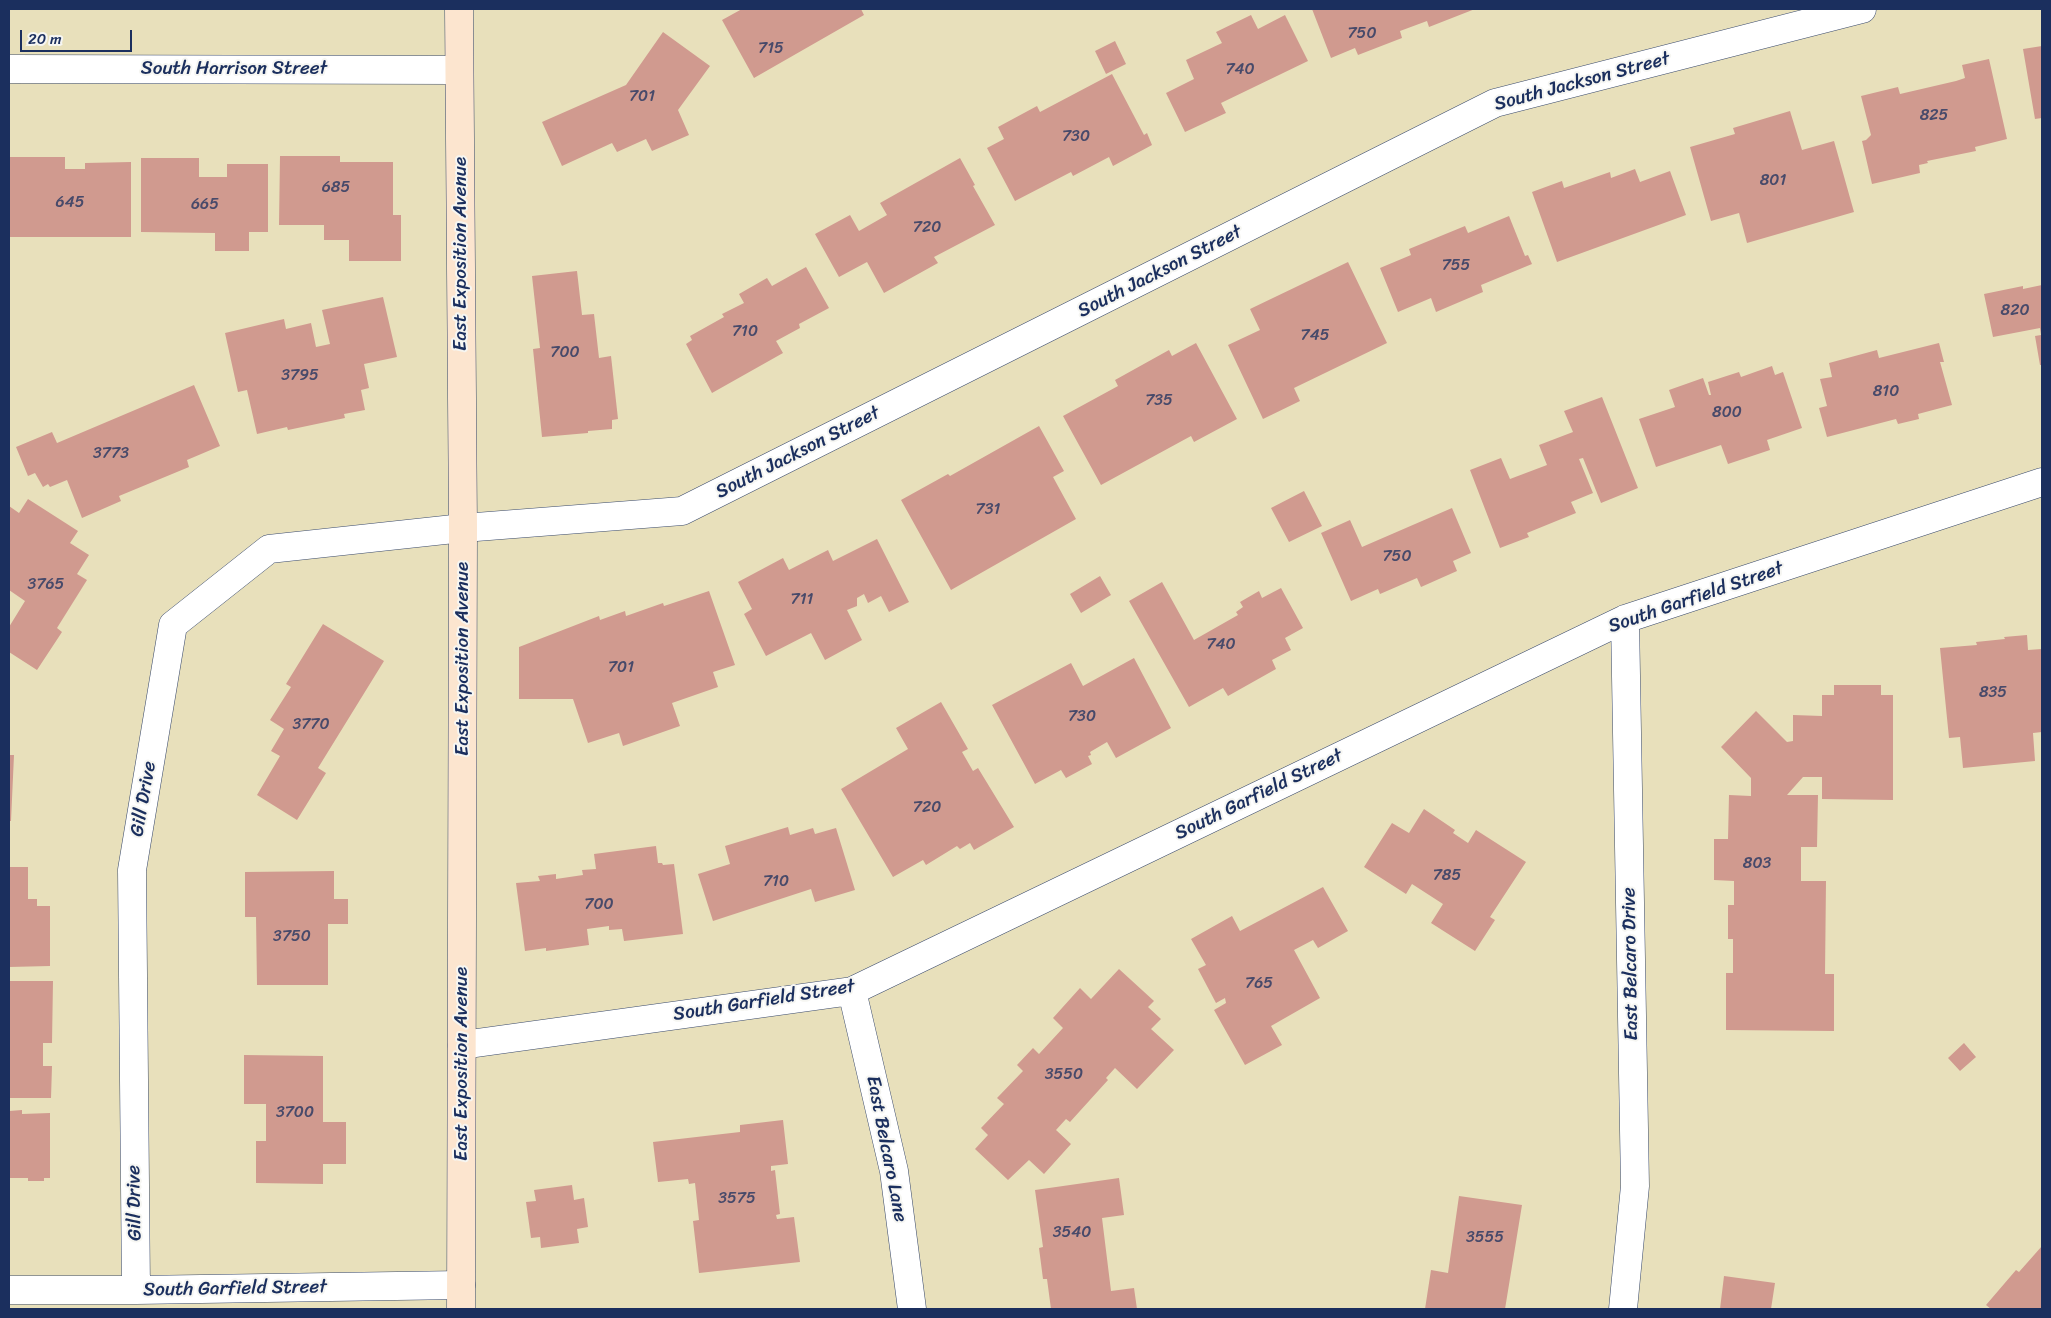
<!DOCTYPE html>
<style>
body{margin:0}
#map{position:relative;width:2051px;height:1318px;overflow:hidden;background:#e8e0bb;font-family:Sriracha,sans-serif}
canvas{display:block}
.frame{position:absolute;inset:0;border:10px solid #1b2f5e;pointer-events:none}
.scale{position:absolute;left:20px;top:30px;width:112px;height:22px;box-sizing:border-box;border:2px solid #1b2f5e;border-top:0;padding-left:6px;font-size:15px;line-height:18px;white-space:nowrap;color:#1b2f5e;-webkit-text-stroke:4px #f6f6f2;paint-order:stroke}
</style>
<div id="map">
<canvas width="2051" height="1318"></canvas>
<div class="frame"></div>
<div class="scale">20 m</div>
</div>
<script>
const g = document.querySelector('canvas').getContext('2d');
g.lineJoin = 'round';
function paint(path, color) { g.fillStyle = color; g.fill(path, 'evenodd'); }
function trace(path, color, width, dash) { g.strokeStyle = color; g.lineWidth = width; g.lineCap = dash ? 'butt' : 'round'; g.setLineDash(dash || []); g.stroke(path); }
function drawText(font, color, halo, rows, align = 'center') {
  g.font = font + ' Sriracha,sans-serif'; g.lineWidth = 4; g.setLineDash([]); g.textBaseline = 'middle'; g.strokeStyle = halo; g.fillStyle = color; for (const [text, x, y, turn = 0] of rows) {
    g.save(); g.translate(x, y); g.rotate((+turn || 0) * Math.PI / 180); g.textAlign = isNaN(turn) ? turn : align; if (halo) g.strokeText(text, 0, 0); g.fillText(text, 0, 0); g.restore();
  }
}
paint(new Path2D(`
 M742,9H861L864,15L754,78L722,20Z
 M1312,9H1475L1429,27L1427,21L1400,31L1402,38L1358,55L1355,48L1331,58Z
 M1251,15L1258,29L1285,15L1308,61L1221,103L1226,113L1185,132L1166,93L1194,79L1186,60L1222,43L1216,32Z
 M663,32L710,66L678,110L689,135L652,151L646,139L617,152L612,143L562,166L542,122L626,85Z
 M1115,41L1126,64L1106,74L1095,51Z
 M2042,46V118L2035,119L2023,49Z
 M1989,59L2007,139L1975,147L1976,151L1927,161L1928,163L1919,165L1920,173L1872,184L1862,141L1866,140L1871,135L1861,96L1898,87L1900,94L1956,81L1965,78L1962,65Z
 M1112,74L1144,135L1147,133L1152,145L1113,166L1109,157L1073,176L1071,172L1015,201L987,148L1004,139L998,127L1037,106L1040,112Z
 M1790,111L1802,150L1834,141L1854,212L1747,243L1739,213L1711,221L1690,147L1735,134L1733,128Z
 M280,156H340V162H393V215H401V261H349V240H324V225H279Z
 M9,157H65V169H85V163L131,162V237H9Z
 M141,158H199V177H227V164H268V232H249V251H215V233L141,232Z
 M960,158L975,185L973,186L995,225L934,257L938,263L884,293L867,262L839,277L815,234L850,215L859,231L887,215L880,203Z
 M1635,169L1640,182L1670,171L1686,215L1557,262L1532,192L1562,181L1564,188L1610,172L1611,178Z
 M1509,216L1525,256L1528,255L1532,264L1481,285L1483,292L1436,312L1431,298L1398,312L1380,268L1411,255L1409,249L1465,226L1468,233Z
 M1348,262L1387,343L1294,388L1300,401L1263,419L1228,345L1260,330L1250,309Z
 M806,267L829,308L799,324L800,328L776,341L783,353L712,393L686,344L692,340L690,336L724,317L722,314L744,303L739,294L767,278L772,286Z
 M577,271L582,315L594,314L599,358L611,356L618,419L612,420V429L588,431V433L542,437L533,349L540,348L532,276Z
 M2042,285V365H2040L2035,336L2041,335L2040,328L1993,337L1984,294L2023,286V289Z
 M383,297L397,357L364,364L369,388L361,390L365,410L344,414L345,418L288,430L287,427L257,434L247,390L238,392L225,333L284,319L286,329L311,323L316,347L330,344L322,310Z
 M1196,343L1237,419L1194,442L1191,436L1101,485L1063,416L1118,386L1115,380L1169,350L1172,356Z
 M1939,343L1944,362H1940L1952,405L1918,414L1919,419L1898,424L1896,419L1827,437L1819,408L1827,406L1820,379L1832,377L1829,363L1877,350L1879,358Z
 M1772,366L1775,375L1783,372L1802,428L1767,440L1770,450L1728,464L1721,445L1656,467L1639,419L1675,407L1669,390L1703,378L1709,395H1711L1708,382L1739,372L1741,377Z
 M194,385L220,446L187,460L189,467L119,496L121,501L82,518L67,480L50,487L48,484L43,487L35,473L28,476L16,447L52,432L57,443Z
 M1602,397L1638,488L1601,503L1583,458L1579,459L1593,493L1571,502L1576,513L1527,533L1529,537L1500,548L1470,470L1501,458L1510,479L1547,465L1539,445L1573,432L1564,411Z
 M1039,426L1064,471L1053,477L1076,519L951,590L901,500L948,474L950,476Z
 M1304,491L1322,526L1289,542L1271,508Z
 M28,499L78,531L70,543L89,555L77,574L87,580L57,628L62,632L37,670L9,652V627L25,601L9,590V506L19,513Z
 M1452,508L1471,553L1453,561L1457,571L1421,587L1417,578L1380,594L1378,589L1351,601L1321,533L1350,520L1362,547Z
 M877,539L909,602L889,612L881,596L868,603L864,594L857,598V606L847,610L862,640L825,660L811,633L766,656L744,614L752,609L738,582L783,558L789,570L828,550L833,561Z
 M1100,576L1111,595L1081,613L1070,594Z
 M1162,582L1194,640L1238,615L1236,612L1243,607L1240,602L1259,591L1262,598L1281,588L1303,628L1285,638L1291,650L1272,660L1276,669L1228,696L1223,688L1189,707L1129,601Z
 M709,591L735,665L713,672L718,687L672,703L680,726L623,746L619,733L588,743L573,699H519V647L599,616L600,620L625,611L626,616L663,603L664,606Z
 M323,624L384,661L318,768L326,773L297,820L257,795L280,756L271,751L284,729L270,720L291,687L286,684Z
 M2027,635L2028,650L2042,649V732L2033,733L2035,761L1963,768L1960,737L1949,738L1940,648L1977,645L1976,642L2005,639L2004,637Z
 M1134,658L1171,728L1116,758L1107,742L1090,752L1091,755L1088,756L1092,764L1066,778L1061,770L1035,784L992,705L1071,663L1083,686Z
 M1834,685H1881V695H1893V800L1822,799V777H1803L1787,795H1818L1817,847H1801V881H1826L1825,974H1834V1031L1726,1030V973H1733V939H1728V905H1734V881L1714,880V839H1728L1729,795L1751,796V778L1721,747L1756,711L1787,742L1793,741V715L1822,716V695H1834Z
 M941,702L968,749L962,752L973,771L978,768L1014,827L974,850L970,843L960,849L957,846L926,865L923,860L893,877L841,789L908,749L896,728Z
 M9,755H14L11,821H9Z
 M1424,809L1455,830L1453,833L1468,843L1476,830L1526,862L1490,917L1495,920L1475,951L1431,923L1443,904L1412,884L1406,894L1364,867L1392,823L1409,833Z
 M788,827L790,835L813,828L815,834L836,828L855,890L815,902L811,889L713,921L698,874L730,864L725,846Z
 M656,846L658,863H662L663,865L674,864L683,934L624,941L622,929L609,930V926L587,929L589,945L546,951V948L525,951L516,883L540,881L538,876L556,874V879L583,875L582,870L596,869L594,854Z
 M9,867H28V899H37V906H50V966L9,967Z
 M334,871V899H348V924H328V985H257L256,917H245V872Z
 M1323,887L1348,931L1318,948L1313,940L1294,950L1320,998L1271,1026L1282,1045L1245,1065L1214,1010L1226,1003L1225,998L1216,1003L1198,969L1206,965L1191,939L1232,916L1240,931Z
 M1119,969L1154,1001L1148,1007L1161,1019L1151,1029L1174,1050L1137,1089L1115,1068L1106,1078L1108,1080L1070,1122L1066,1119L1056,1130L1071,1144L1044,1174L1029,1160L1008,1180L975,1149L988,1135L981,1128L1004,1104L997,1098L1023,1071L1017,1065L1033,1048L1039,1054L1063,1028L1053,1018L1080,988L1091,999Z
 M9,981H53L52,1043H43V1066H52L51,1098H9Z
 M1964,1043L1976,1057L1960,1071L1948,1058Z
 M244,1055L323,1056V1122H346V1164H323V1184L256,1183V1141H266V1104H244Z
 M22,1110V1114L50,1113V1178H44V1181H28V1178H9V1111Z
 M783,1120L788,1164L771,1166V1171L775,1170L780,1214L776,1215L777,1219L794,1217L800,1262L699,1273L693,1221L699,1220L695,1183L689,1184L688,1179L658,1182L653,1142L740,1132V1125Z
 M1119,1178L1124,1215L1102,1218L1111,1291L1134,1288L1137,1309H1051L1047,1279H1043L1039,1248L1043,1247L1035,1190Z
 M572,1185L574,1200L584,1198L588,1227L577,1229L579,1243L541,1248L540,1237L531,1238L526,1202L536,1201L534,1190Z
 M1459,1196L1522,1205L1505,1309H1425L1431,1270L1448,1273Z
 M2042,1246V1309H1991L1986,1305L2016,1270L2019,1272Z
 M1724,1276L1775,1283L1771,1309H1720Z`), '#d09a8f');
const street = new Path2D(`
 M9,69L459,70
 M852,991L894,1171L912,1309
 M462,1045L852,991L1625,619L2042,482
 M9,1290H136L461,1285
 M136,1290L132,870L173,625L269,549L463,528L682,511L1495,103L1862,9
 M1623,1309L1635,1186L1625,619`);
const secondary = new Path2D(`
 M459,9L463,528L461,1309`);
trace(street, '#3a4a6c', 29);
trace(secondary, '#3a4a6c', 29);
trace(street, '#fff', 28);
trace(secondary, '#fce5cf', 28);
drawText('16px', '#484a6a', null, [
 ["750",1362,34],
 ["715",771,49],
 ["740",1240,70],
 ["701",642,97],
 ["825",1934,116],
 ["730",1076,137],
 ["801",1773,181],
 ["685",336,188],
 ["645",70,203],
 ["665",205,205],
 ["720",927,228],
 ["755",1456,266],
 ["820",2015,311],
 ["710",745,332],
 ["745",1315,336],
 ["700",565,353],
 ["3795",300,376],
 ["810",1886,392],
 ["735",1159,401],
 ["800",1727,413],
 ["3773",111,454],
 ["731",988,510],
 ["750",1397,557],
 ["3765",46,585],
 ["711",802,600],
 ["740",1221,645],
 ["701",621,668],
 ["835",1993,693],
 ["730",1082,717],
 ["3770",311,725],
 ["720",927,808],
 ["803",1757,864],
 ["785",1447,876],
 ["710",776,882],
 ["700",599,905],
 ["3750",292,937],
 ["765",1259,984],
 ["3550",1064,1075],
 ["3700",295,1113],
 ["3575",737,1199],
 ["3540",1072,1233],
 ["3555",1485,1238]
]);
drawText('19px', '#1b2f5e', '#f6f6f2', [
 ["South Harrison Street",234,69],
 ["South Jackson Street",1582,82,-15],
 ["East Exposition Avenue",461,254,-90],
 ["South Jackson Street",1160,272,-27],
 ["South Jackson Street",798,453,-27],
 ["South Garfield Street",1696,598,-19],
 ["East Exposition Avenue",463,659,-90],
 ["South Garfield Street",1259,795,-26],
 ["Gill Drive",144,799,-80],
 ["East Belcaro Drive",1631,964,-91],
 ["South Garfield Street",764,1001,-9],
 ["East Exposition Avenue",462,1064,-90],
 ["East Belcaro Lane",886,1149,79],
 ["Gill Drive",135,1203,-91],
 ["South Garfield Street",235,1289,-1]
]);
</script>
